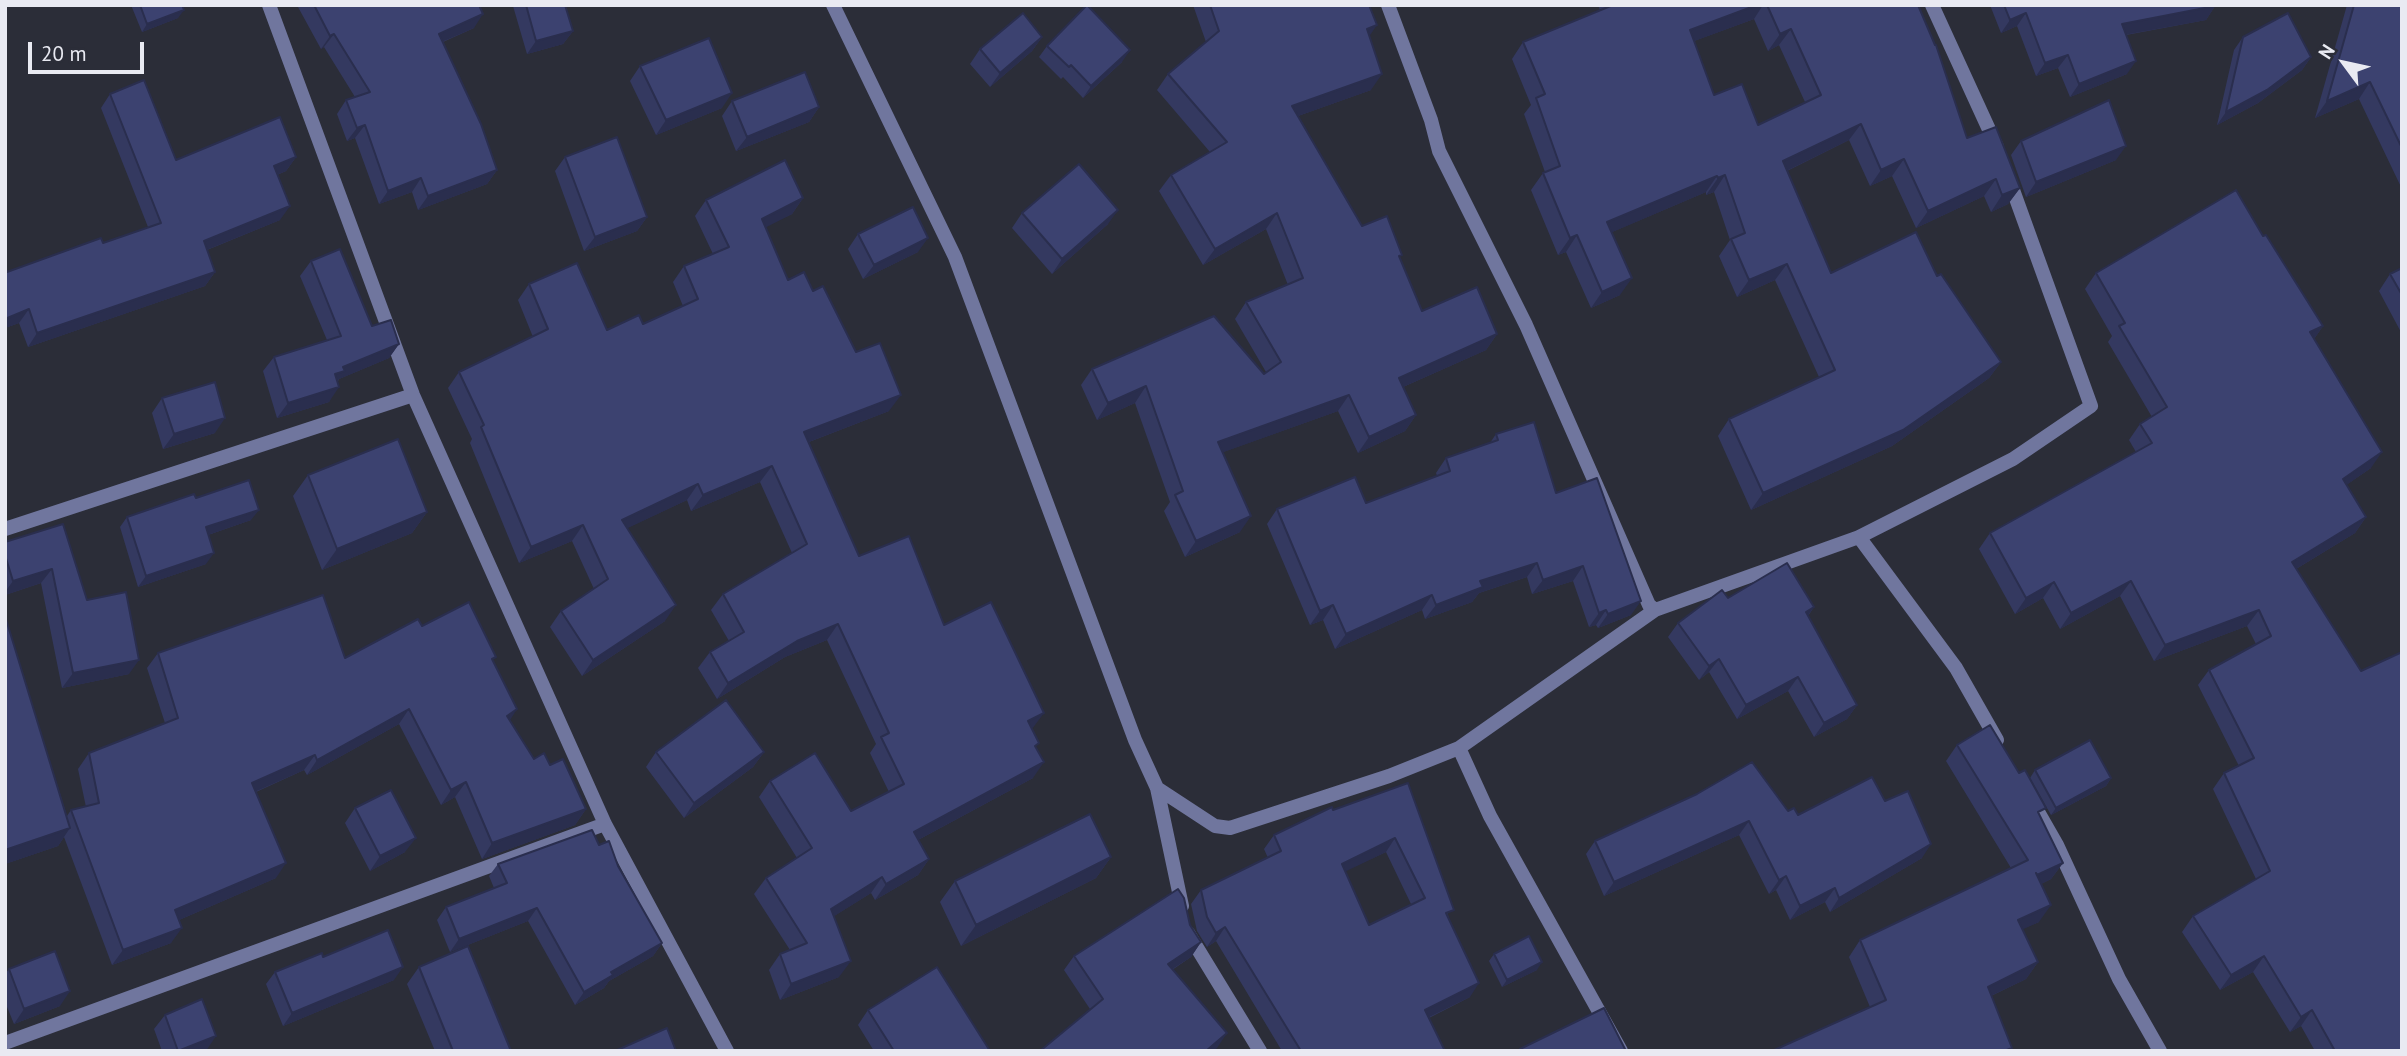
<!DOCTYPE html>
<style>
body{margin:0}
#map{position:relative;width:2407px;height:1056px;overflow:hidden;background:#2b2d38;font-family:"PT Sans",sans-serif}
canvas{display:block}
.frame{position:absolute;inset:0;border:7px solid #e9eaf2;pointer-events:none}
.north{position:absolute;left:2309px;top:28px;width:70px;height:70px;-webkit-text-stroke:5px #2b2d38;paint-order:stroke;rotate:303deg;font-size:19px;font-weight:700;line-height:28px;text-align:center;color:#e9eaf2}
.north::after{content:'';display:block;margin:auto;width:24px;height:32px;background:#e9eaf2;clip-path:polygon(50% 0,100% 100%,50% 72%,0 100%)}
.scale{position:absolute;left:28px;top:42px;width:116px;height:32px;box-sizing:border-box;border:4px solid #e9eaf2;border-top:0;padding-left:9px;font-size:21px;line-height:24px;white-space:nowrap;color:#e9eaf2;-webkit-text-stroke:5px #2b2d38;paint-order:stroke}
</style>
<div id="map">
<canvas width="2407" height="1056"></canvas>
<div class="frame"></div>
<div class="north">N</div>
<div class="scale">20 m</div>
</div>
<script>
const g = document.querySelector('canvas').getContext('2d');
g.lineJoin = 'round';
function trace(path, color, width, dash) { g.strokeStyle = color; g.lineWidth = width; g.lineCap = dash ? 'butt' : 'round'; g.setLineDash(dash || []); g.stroke(path); }
function paint(path, color) { g.fillStyle = color; g.fill(path, 'evenodd'); }
trace(new Path2D(`
 M269,5L413,395L605,824L727,1051
 M833,5L955,257L1135,740L1157,788L1215,826L1230,828L1389,776L1459,748L1490,816L1621,1051
 M1388,5L1431,120L1439,151L1526,325L1649,605L1655,610
 M1932,5L1997,147
 M5,529L413,395
 M1859,537L1956,668L1997,740
 M1459,748L1655,610L1859,537L2013,459L2091,406L2009,179
 M1157,788L1182,906
 M2033,803L2057,845L2119,979L2160,1051
 M1188,933L1260,1051
 M5,1043L605,824`), '#70769e', 14);
paint(new Path2D(`
 M131,5H182L178,18L142,32Z
 M299,5H479L474,28L443,42L497,170L487,184L418,210L412,192L379,204L355,138L347,141L337,114L346,100L355,97L324,47L321,49L298,7Z
 M565,5L573,31L563,44L527,54L513,6Z
 M1193,5H1369L1371,90L1298,116L1362,226L1400,258L1422,311L1497,334L1486,350L1403,387L1416,415L1405,431L1358,453L1338,411L1223,452L1240,532L1185,557L1164,511L1170,502L1135,403L1097,420L1081,385L1092,369L1264,374L1266,372L1235,319L1246,302L1288,285L1266,229L1203,265L1159,191L1171,175L1210,152L1157,90L1168,74L1206,42Z
 M1598,5H1918L1967,138L2020,188L2008,204L1991,212L1984,196L1916,228L1892,176L1870,186L1849,140L1787,171L1831,273L1937,276L2001,362L1989,378L1892,446L1751,510L1718,436L1729,419L1819,377L1775,280L1737,297L1719,256L1730,240L1714,192L1706,195V192L1612,232L1620,295L1591,308L1566,252L1558,255L1531,190L1543,173L1545,172L1524,114L1531,105L1512,59L1523,42L1600,10ZM1754,19L1768,51L1779,45L1805,102L1758,125L1714,95L1694,41Z
 M1990,5H2215V6L2206,20L2126,35L2127,74L2070,97L2058,68L2036,76L2017,26L2001,33Z
 M2347,5H2402V189L2359,99L2315,118Z
 M1042,37L1032,51L990,87L970,64L980,49Z
 M2243,37L2311,57L2302,70L2258,103L2217,125L2234,50Z
 M1047,46L1122,62L1083,98L1063,77L1061,79L1039,57Z
 M640,66L722,108L656,135L630,81Z
 M110,94L176,160L296,157L286,171L277,175L280,220L207,250L215,272L205,286L28,347L19,323L5,328V267L7,272L103,243L148,227L101,108Z
 M732,101L819,107L809,122L736,151L722,116Z
 M2021,141L2116,160L2026,197L2011,155Z
 M565,157L647,217L637,231L584,251L555,171Z
 M803,198L792,214L765,227L788,280L813,291L856,352L889,411L809,442L859,556L944,625L1032,729L1036,747L1033,778L918,840L929,859L918,875L875,900L871,893L834,916L839,977L780,1000L769,970L780,954L790,950L754,894L766,878L797,858L759,797L770,781L851,811L889,792L870,753L876,744L827,640L785,657L717,699L698,668L710,652L729,641L711,610L723,594L792,553L760,482L691,511L687,500L627,528L665,621L582,676L550,627L561,611L594,589L572,541L519,563L470,443L472,439L448,388L459,372L533,337L518,300L529,284L607,330L643,324L683,306L673,282L684,266L713,254L695,216L706,200Z
 M1022,213L1108,224L1052,274L1012,228Z
 M858,234L918,252L863,279L848,249Z
 M2263,236L2323,326L2314,339L2371,468L2346,485L2366,517L2355,533L2296,569L2402,1051H2315L2301,1026L2290,1032L2253,972L2220,990L2182,932L2193,916L2256,879L2213,789L2224,773L2239,766L2198,685L2209,670L2256,644L2247,626L2154,661L2120,596L2060,629L2043,598L2015,614L1979,549L1990,533L2136,452L2129,440L2140,424L2152,417L2108,342L2112,336L2085,289L2096,273Z
 M311,261L372,326L399,344L389,358L339,379L329,402L277,418L263,371L274,357L327,340L300,276Z
 M2402,268V334L2379,291L2390,274Z
 M162,398L215,433L163,449L152,413Z
 M1496,434L1556,493L1631,615L1598,628L1596,625L1589,627L1573,581L1532,594L1527,577L1479,593L1472,602L1425,619L1422,610L1335,649L1323,620L1310,625L1267,524L1277,509L1366,503L1437,476L1436,473L1446,458L1490,443Z
 M308,475L427,512L412,533L322,570L293,496Z
 M196,498L251,520L208,535L206,564L138,587L120,527L127,517Z
 M63,524L87,600L129,674L62,688L41,583L5,595V542Z
 M1728,598L1814,607L1808,616L1857,705L1847,719L1814,737L1788,691L1737,719L1709,672L1699,680L1668,637L1678,623Z
 M5,616L67,816L71,810L86,807L78,769L89,753L165,723L147,668L158,653L345,658L422,626L493,662L510,721L534,759L550,765L586,809L575,825L482,859L455,797L441,805L399,724L307,775L304,770L256,792L276,878L179,920L171,943L112,965L64,837L58,846L5,864Z
 M1957,745L2040,816L2063,863L2051,879L2041,884L2039,922L2022,929L2038,962L2026,979L1991,996L1870,1007L1849,957L1860,940L2011,868L1946,761Z
 M656,752H764L753,767L684,818L646,767Z
 M2035,770L2111,778L2106,786L2051,815L2030,778Z
 M1408,783L1449,918L1470,997L1429,1018L1445,1051H1282L1216,941L1207,947L1197,931L1191,904L1201,890L1268,858L1264,849L1274,835L1333,810ZM1386,852L1411,904L1369,925L1345,871Z
 M1885,801L1922,858L1830,912L1825,902L1790,920L1776,890L1769,894L1739,835L1604,896L1586,854L1595,841L1788,811L1798,815Z
 M355,808L405,852L370,871L345,823Z
 M599,845L618,866L662,943L653,956L609,981L604,988L575,1005L528,921L450,952L437,920L446,907L494,888L489,876L498,864Z
 M1111,857L1096,878L961,946L940,902L955,881Z
 M1190,925L1201,942L1191,957L1172,970L1217,1048L1090,1009L1064,970L1074,956Z
 M1494,954L1537,970L1502,987L1489,961Z
 M323,957L394,980L283,1026L266,984L275,972Z
 M419,967L511,1051H435L407,984Z
 M9,969L60,1006L14,1024L5,1002V974Z
 M868,1010L990,1051H874L858,1025Z
 M165,1015L206,1051H162L154,1029Z`), '#343960');
paint(new Path2D(`
 M1757,5H1763L1754,19L1678,47L1690,30Z
 M2215,6L2206,20L2113,37L2122,24Z
 M184,10L178,18L142,32L147,24Z
 M2026,13L2017,26L2001,33L2010,20Z
 M483,14L474,28L430,47L439,34Z
 M1377,25L1366,41L1367,29Z
 M1791,29L1779,45L1768,51L1780,34Z
 M573,31L563,44L527,54L536,41Z
 M334,34L324,47L321,49L330,36Z
 M1042,37L1032,51L990,87L1000,73Z
 M1130,50L1122,62L1083,98L1091,86Z
 M2068,55L2058,68L2036,76L2045,63Z
 M2311,57L2302,70L2258,103L2217,125L2226,112Z
 M2136,61L2127,74L2070,97L2079,84Z
 M1382,74L1371,90L1281,122L1292,106Z
 M2370,82L2359,99L2315,118L2327,101Z
 M732,93L722,108L656,135L666,120Z
 M819,107L809,122L736,151L747,137Z
 M1861,124L1849,140L1772,178L1783,161Z
 M365,125L355,138L347,141L357,128Z
 M2126,146L2116,160L2026,197L2036,182Z
 M296,157L286,171L264,180L274,166Z
 M1904,159L1892,176L1870,186L1881,170Z
 M497,170L487,184L418,210L428,196Z
 M1725,175L1714,192L1706,195L1718,178Z
 M1717,176L1706,192L1596,239L1607,222Z
 M421,178L412,192L379,204L388,191Z
 M1996,179L1984,196L1916,228L1928,211Z
 M2020,188L2008,204L1991,212L2002,195Z
 M803,198L792,214L751,235L762,219Z
 M290,206L280,220L194,255L204,241Z
 M1118,210L1108,224L1052,274L1062,259Z
 M1277,213L1266,229L1203,265L1215,249Z
 M647,217L637,231L584,251L595,237Z
 M1577,235L1566,252L1558,255L1570,238Z
 M928,238L918,252L863,279L874,265Z
 M1787,264L1775,280L1737,297L1749,280Z
 M215,272L205,286L28,347L37,333Z
 M1632,278L1620,295L1591,308L1602,292Z
 M29,309L19,323L5,328V319Z
 M2323,326L2312,342L2310,332Z
 M1497,334L1486,350L1387,394L1399,378Z
 M399,344L389,358L339,379L334,385L335,374L343,367Z
 M2001,362L1989,378L1892,446L1751,510L1763,493Z
 M1146,386L1135,403L1097,420L1108,403Z
 M339,387L329,402L277,418L288,403Z
 M901,395L889,411L793,448L804,432Z
 M1349,395L1338,411L1207,458L1218,442Z
 M1416,415L1405,431L1358,453L1369,437Z
 M225,418L215,433L163,449L174,434Z
 M2382,452L2371,468L2332,495L2343,479Z
 M772,466L760,482L691,511L703,495Z
 M698,484L687,500L611,536L622,520Z
 M259,510L251,520L199,538L206,527Z
 M427,512L412,533L322,570L337,549Z
 M1251,516L1240,532L1185,557L1196,541Z
 M2366,517L2355,533L2281,578L2292,562Z
 M583,525L572,541L519,563L531,547Z
 M214,553L206,564L138,587L146,576Z
 M1537,563L1527,577L1479,593L1472,602L1425,619L1436,605L1480,581Z
 M1583,566L1573,581L1532,594L1543,580Z
 M52,569L41,583L5,595V592L13,581Z
 M2131,581L2120,596L2060,629L2071,613Z
 M2054,582L2043,598L2015,614L2026,598Z
 M1432,595L1422,610L1335,649L1346,634Z
 M1641,601L1631,615L1598,628L1608,614Z
 M676,605L665,621L582,676L593,660Z
 M1333,605L1323,620L1310,625L1320,611Z
 M1814,607L1804,621L1806,612Z
 M1606,610L1596,625L1589,627L1599,613Z
 M2259,610L2247,626L2154,661L2165,645Z
 M838,624L827,640L785,657L717,699L728,683L797,641Z
 M1719,659L1709,672L1699,680L1709,666Z
 M139,660L129,674L62,688L73,673Z
 M1798,677L1788,691L1737,719L1746,705Z
 M1857,705L1847,719L1814,737L1824,723Z
 M409,709L399,724L307,775L317,760Z
 M517,709L507,725V716Z
 M1044,713L1032,729L1028,721Z
 M764,752L753,767L684,818L694,803Z
 M315,755L304,770L241,798L252,783Z
 M1044,762L1033,778L903,848L914,832Z
 M2111,778L2106,786L2051,815L2056,808Z
 M466,782L455,797L441,805L451,790Z
 M586,809L575,825L482,859L492,843Z
 M1749,821L1739,835L1604,896L1614,882Z
 M70,828L58,846L5,864V850Z
 M416,838L405,852L370,871L380,856Z
 M1395,838L1386,852L1332,878L1342,864Z
 M1931,844L1922,858L1830,912L1839,898Z
 M1111,857L1096,878L961,946L976,925Z
 M929,859L918,875L875,900L886,884Z
 M286,863L276,878L165,926L175,910Z
 M2063,863L2051,879L2025,892L2037,875Z
 M1786,876L1776,890L1769,894L1779,880Z
 M882,877L871,893L820,925L831,909Z
 M1835,888L1825,902L1790,920L1800,906Z
 M2051,905L2039,922L2006,937L2018,920Z
 M537,908L528,921L450,952L459,939Z
 M1225,927L1216,941L1207,947L1216,933Z
 M182,928L171,943L112,965L123,950Z
 M1201,942L1191,957L1157,979L1168,964Z
 M662,943L653,956L609,981L604,988L575,1005L584,992L611,972Z
 M2264,956L2253,972L2220,990L2231,975Z
 M851,961L839,977L780,1000L791,984Z
 M1542,962L1537,970L1502,987L1507,980Z
 M2038,962L2026,979L1976,1003L1988,987Z
 M403,967L394,980L283,1026L292,1013Z
 M1479,983L1470,997L1415,1024L1425,1010Z
 M70,991L60,1006L14,1024L24,1009Z
 M2312,1010L2301,1026L2290,1032L2301,1017Z
 M1227,1033L1217,1048L1213,1051H1206Z
 M216,1036L206,1051H179Z`), '#2a2e4e');
const building = new Path2D(`
 M140,5H182L184,10L147,24Z
 M314,5H479L483,14L439,34L481,124L497,170L428,196L421,178L388,191L365,125L357,128L346,100L370,92L334,34L330,36Z
 M526,5H565L573,31L536,41Z
 M1087,5L1130,50L1091,86L1071,65L1069,67L1047,46Z
 M1210,5H1369L1377,25L1367,29L1382,74L1292,106L1362,226L1387,216L1402,255L1399,256L1422,311L1477,287L1497,334L1399,378L1416,415L1369,437L1349,395L1218,442L1251,516L1196,541L1175,495L1183,491L1146,386L1108,403L1092,369L1214,316L1264,374L1281,362L1246,302L1303,278L1277,213L1215,249L1171,175L1227,142L1168,74L1219,31Z
 M1613,5H1757L1690,30L1714,95L1742,84L1758,125L1821,95L1791,29L1780,34L1767,5H1918L1935,45H1936L1967,138L1996,127L2020,188L2002,195L1996,179L1928,211L1904,159L1881,170L1861,124L1783,161L1831,273L1916,232L1937,276L1941,274L2001,362L1903,430L1763,493L1729,419L1835,370L1787,264L1749,280L1731,239L1745,233L1725,175L1718,178L1717,176L1607,222L1632,278L1602,292L1577,235L1570,238L1543,173L1560,166L1536,98L1545,94L1523,42Z
 M2004,5H2215V6L2122,24L2136,61L2079,84L2068,55L2045,63L2026,13L2010,20Z
 M2354,5H2402V148L2370,82L2327,101Z
 M1023,13L1042,37L1000,73L980,49Z
 M2288,13L2311,57L2267,90L2226,112L2243,37Z
 M709,38L732,93L666,120L640,66Z
 M805,72L819,107L747,137L732,101Z
 M144,80L176,160L280,117L296,157L274,166L290,206L204,241L215,272L37,333L29,309L5,319V267L7,272L101,238L103,243L161,223L110,94Z
 M2109,100L2126,146L2036,182L2021,141Z
 M617,137L647,217L595,237L565,157Z
 M785,160L803,198L762,219L788,280L804,272L813,291L823,286L856,352L880,343L901,395L804,432L859,556L909,536L944,625L991,602L1044,713L1028,721L1039,743L1035,746L1044,762L914,832L929,859L886,884L882,877L831,909L851,961L791,984L780,954L807,943L766,878L812,848L770,781L815,753L851,811L904,784L881,737L889,733L838,624L797,641L728,683L710,652L744,632L723,594L807,544L772,466L703,495L698,484L622,520L676,605L593,660L561,611L608,579L583,525L531,547L481,427L484,425L459,372L548,329L529,284L577,263L607,330L639,315L643,324L698,299L684,266L729,247L706,200Z
 M1079,164L1118,210L1062,259L1022,213Z
 M2236,190L2263,236L2266,235L2323,326L2310,332L2382,452L2343,479L2366,517L2292,562L2361,671L2402,652V1051H2335L2312,1010L2301,1017L2264,956L2231,975L2193,916L2270,871L2224,773L2254,758L2209,670L2271,636L2259,610L2165,645L2131,581L2071,613L2054,582L2026,598L1990,533L2152,443L2140,424L2167,407L2119,326L2125,323L2096,273Z
 M913,207L928,238L874,265L858,234Z
 M340,249L372,326L391,320L399,344L343,367L345,371L335,374L339,387L288,403L274,357L341,336L311,261Z
 M2402,268V295L2390,274Z
 M215,382L225,418L174,434L162,398Z
 M1534,422L1556,493L1597,478L1641,601L1608,614L1606,610L1599,613L1583,566L1543,580L1537,563L1480,581L1483,587L1436,605L1432,595L1346,634L1333,605L1320,611L1277,509L1355,477L1366,503L1450,471L1446,458L1498,440L1496,434Z
 M398,439L427,512L337,549L308,475Z
 M249,480L259,510L206,527L214,553L146,576L127,517L194,494L196,498Z
 M63,524L87,600L126,592L139,660L73,673L52,569L13,581L5,555V542Z
 M1787,563L1814,607L1806,612L1857,705L1824,723L1798,677L1746,705L1719,659L1709,666L1678,623L1722,590L1728,598Z
 M323,595L345,658L418,619L422,626L469,602L496,657L492,659L517,709L507,716L534,759L544,753L550,765L563,759L586,809L492,843L466,782L451,790L409,709L317,760L315,755L252,783L286,863L175,910L182,928L123,950L71,810L99,803L89,753L178,718L158,653Z
 M5,616L70,828L5,850Z
 M726,700L764,752L694,803L656,752Z
 M1990,725L2019,773L2025,770L2046,808L2038,812L2063,863L2037,875L2036,873L2051,905L2018,920L2038,962L1988,987L2012,1048L2004,1051H1772L1886,1000L1860,940L2028,860L1957,745Z
 M2090,740L2111,778L2056,808L2035,770Z
 M1752,762L1788,811L1794,808L1798,815L1872,777L1885,801L1908,791L1931,844L1839,898L1835,888L1800,906L1786,876L1779,880L1749,821L1614,882L1595,841L1697,794Z
 M1408,783L1454,910L1446,913L1479,983L1425,1010L1445,1051H1301L1225,927L1216,933L1207,917L1201,890L1281,851L1274,835L1332,807L1333,810ZM1395,838L1425,898L1369,925L1342,864Z
 M391,790L416,838L380,856L355,808Z
 M1090,814L1111,857L976,925L955,881Z
 M592,830L599,845L609,841L618,866L662,943L611,972L613,975L584,992L537,908L459,939L446,907L507,883L498,864Z
 M1178,889L1184,898L1190,925L1201,942L1168,964L1227,1033L1206,1051H1040L1103,999L1074,956Z
 M388,930L403,967L292,1013L275,972L322,953L323,957Z
 M1529,936L1542,962L1507,980L1494,954Z
 M468,946L511,1051H453L419,967Z
 M55,951L70,991L24,1009L9,969Z
 M937,967L990,1051H894L868,1010Z
 M202,999L216,1036L178,1051L165,1015Z
 M1604,1008L1626,1051H1521L1520,1049Z
 M667,1028L676,1051H615Z`);
paint(building, '#3c4270');
trace(building, '#2a2e4e', 2);
</script>
